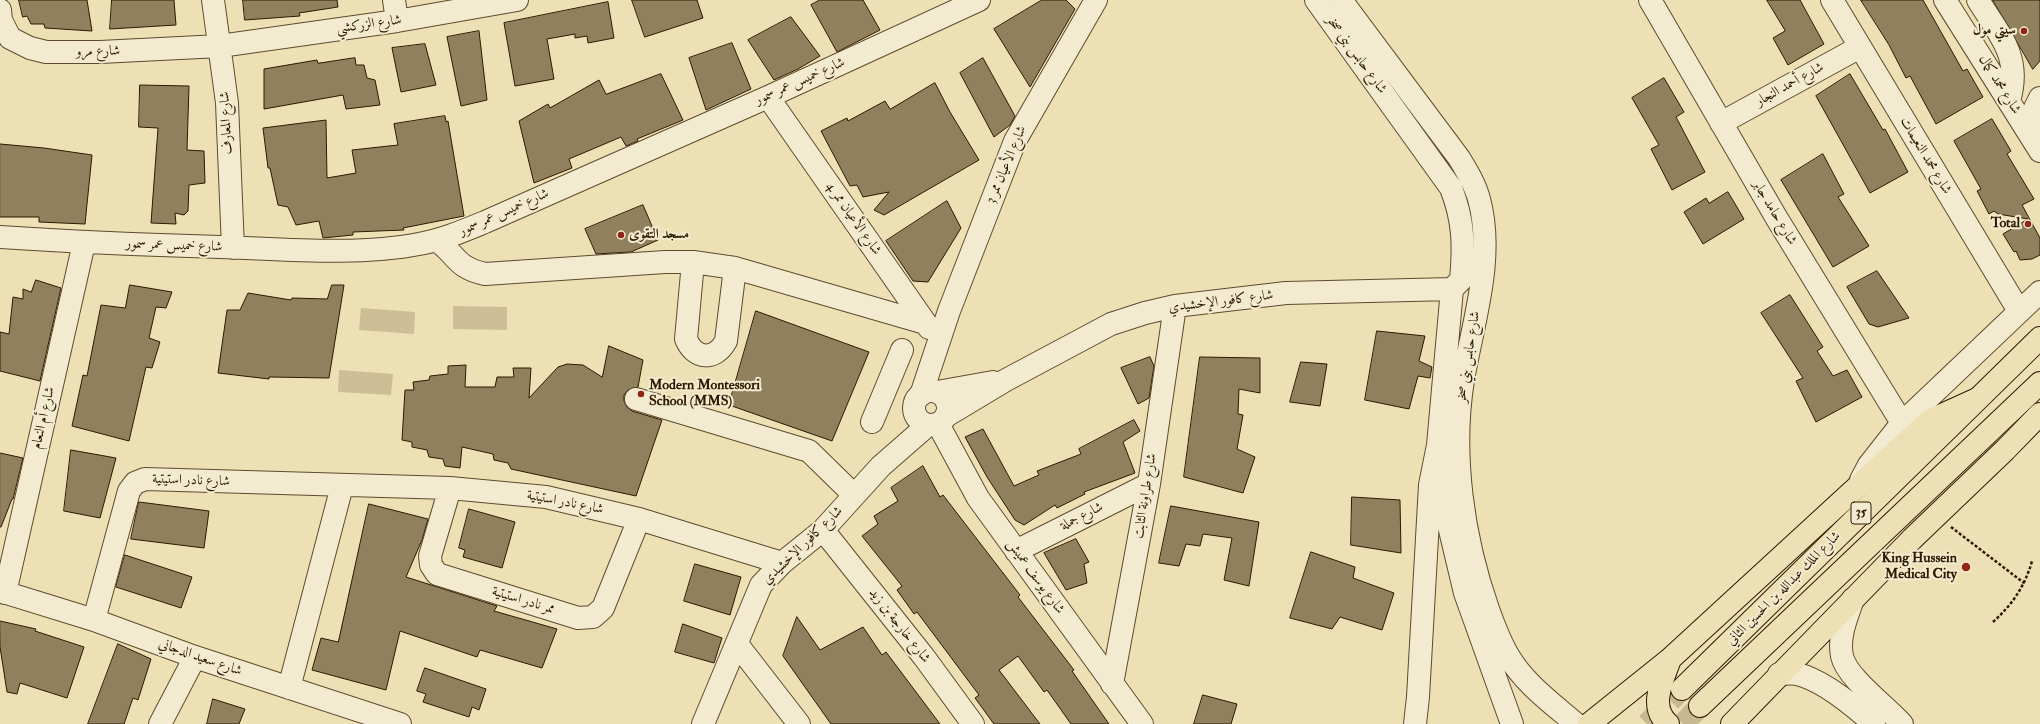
<!DOCTYPE html>
<meta charset="utf-8">
<style>
body{margin:0}
canvas{display:block;background:#ede0b5}
</style>
<canvas width="2040" height="724"></canvas>
<script>
const g = document.querySelector('canvas').getContext('2d');
g.lineJoin = 'round';
function paint(path, color) { g.fillStyle = color; g.fill(path, 'evenodd'); }
function trace(path, color, width, dash) { g.strokeStyle = color; g.lineWidth = width; g.lineCap = dash ? 'butt' : 'round'; g.setLineDash(dash || []); g.stroke(path); }
function drawText(font, color, halo, rows, align = 'center') {
  g.font = font + ' "IM FELL Double Pica",Amiri,serif'; g.lineWidth = 4; g.setLineDash([]); g.textBaseline = 'middle'; g.strokeStyle = halo; g.fillStyle = color; for (const [text, x, y, turn = 0] of rows) {
    g.save(); g.translate(x, y); g.rotate((+turn || 0) * Math.PI / 180); g.textAlign = isNaN(turn) ? turn : align; if (halo) g.strokeText(text, 0, 0); g.fillText(text, 0, 0); g.restore();
  }
}
paint(new Path2D(`
 M453,306L507,307V330L453,329Z
 M361,308L415,312L414,334L359,330Z
 M339,370L393,374L391,395L338,392Z`), '#cdbe96');
const building = new Path2D(`
 M19,0H87L92,31L45,28L44,24H31L27,16L23,17Z
 M112,0H174L176,25L110,29Z
 M243,0H337L338,7L299,13L300,16L245,20Z
 M632,0H697L703,18L645,37Z
 M820,0H863L880,30L837,52L811,5Z
 M1042,0H1066L1075,9L1030,87L994,29Z
 M1767,0H1800L1824,44L1788,65L1773,38L1785,31Z
 M1861,0H1923L1963,71L1967,69L1983,97L1936,124L1910,76L1906,78L1889,45Z
 M1993,0H2040V61L2033,69Z
 M608,2L614,38L588,43L587,36L575,38V34L547,39L554,79L515,86L504,23Z
 M791,17L820,56L798,69L774,80L748,40Z
 M479,31L487,100L461,106L447,37Z
 M732,43L751,89L706,110L689,58Z
 M425,44L436,85L401,92L392,48Z
 M355,58L356,65H364L367,78L375,80L380,105L346,109L343,95L264,109V69L317,60L318,63Z
 M983,58L1015,116L1010,125L994,137L960,73Z
 M661,74L683,120L637,139L638,141L626,146L621,137L569,159L572,168L534,183L519,121L548,104L550,108L599,80L606,94Z
 M1850,74L1883,130L1885,129L1908,172L1870,193L1816,96Z
 M1664,78L1684,112L1676,117L1705,172L1672,190L1651,149L1659,145L1632,98Z
 M935,83L950,112L979,160L884,215L874,210L889,192L863,197L857,185L850,186L821,131L847,118L848,121L885,101L890,109Z
 M140,85L189,86L187,150L204,151L205,183L189,185L188,211L184,215L175,213L176,224L151,223L158,128L139,127Z
 M445,116L446,122L448,121L464,216L403,228L404,230L353,232V235L323,238L319,221L296,225L288,207L278,205L270,168H268L263,128L326,120L327,178L356,173L352,150L398,145L394,124Z
 M1992,119L2011,151L2007,154L2034,199L2022,205L2040,238V255L2032,259L2020,260L2016,251L2014,252L2003,234L2028,219L1998,214L1994,211L1989,214L1977,191L1981,189L1954,141Z
 M0,144L44,148L92,155L85,224L39,222V217H0Z
 M1823,154L1844,194L1838,197L1869,246L1833,267L1781,180Z
 M1728,192L1744,219L1703,244L1684,212L1706,198L1709,203Z
 M947,201L961,228L928,282L913,281L886,241Z
 M643,205L658,240L631,252L596,254L585,229Z
 M1877,271L1909,318L1878,327L1869,324L1847,287Z
 M36,280L61,288L40,381L0,371V332L9,334L13,297L23,299V289L31,292Z
 M130,285L172,292L166,308L156,307L149,338L160,342L152,368L146,367L129,441L72,426L83,375L87,376L101,305L125,308Z
 M332,285H344L329,378L269,377V379L218,373L227,310H240L248,293L291,300L292,298L327,299Z
 M1790,295L1823,347L1817,351L1833,376L1847,370L1862,397L1816,422L1796,381L1803,378L1761,313Z
 M756,311L869,352L832,441L729,405Z
 M1377,331L1425,336L1419,361L1432,367L1430,378L1418,376L1409,409L1365,400Z
 M609,346L643,360L638,387L628,390L624,395V401L627,407L632,411L662,420L636,496L511,469L508,463L494,460L493,454L462,447L460,468L445,466L443,459L429,457L427,450L412,447V442L402,440L405,390H414L413,382L429,380L430,376L448,374V366L466,365L465,387H495L497,377H514L513,368H531L529,398L558,367L567,364L583,365L602,377Z
 M1150,357L1154,366L1149,398L1138,404L1121,368Z
 M1200,357L1260,358V393L1239,389L1238,414L1243,415L1237,449L1255,457L1243,493L1184,477Z
 M1301,362L1327,364L1320,406L1290,402Z
 M1134,420L1140,431L1123,442L1135,473L1084,492L1085,494L1057,508L1055,505L1024,525L1015,520L987,477L965,437L983,429L1014,486L1039,475L1037,471L1081,454L1079,449Z
 M71,450L116,458L100,518L64,511Z
 M0,453L23,458L13,499H12L1,527H0Z
 M923,466L940,497L943,495L1020,595L1018,597L1074,670L1072,671L1109,724H1071L1047,690L1044,692L1018,656L999,670L1040,724H994L975,698L979,695L917,612L914,614L897,590L902,586L862,536L878,524L874,516L898,501L891,488Z
 M1352,497L1400,500L1401,553L1351,545Z
 M139,502L209,511L204,548L131,539Z
 M369,504L428,519L422,540L406,577L497,606L494,611L557,629L542,668L480,650L477,657L400,631L386,690L312,670L321,638L338,642Z
 M1171,506L1259,522L1249,586L1224,580L1232,538L1203,534L1200,546L1186,544L1179,566L1159,563Z
 M469,509L515,522L502,568L463,557L465,550L459,548Z
 M1076,539L1089,562L1084,564L1087,583L1066,590L1044,553Z
 M1311,552L1355,567L1353,578L1394,593L1382,630L1340,617L1332,629L1290,618Z
 M125,555L192,577L181,608L116,587Z
 M695,564L741,577L730,615L684,601Z
 M797,617L820,650L863,627L882,655L886,652L940,724H831L783,656Z
 M0,621L36,629L35,631L84,647L67,698L20,683L17,694L7,692L0,647Z
 M683,624L722,638L714,663L675,652Z
 M118,644L151,659L138,700L133,698L124,724H88Z
 M425,668L486,689L479,710L472,707L469,717L423,702L426,694L417,691Z
 M1203,695L1237,704L1231,724H1194Z
 M213,699L245,709L239,724H207Z`);
paint(building, '#91805e');
trace(building, '#2e1900', 1);
trace(new Path2D(`
 M1647,724L1682,689
 M1683,724L1700,706`), '#c7b891', 22, [22, 11]);
const minor = new Path2D(`
 M213,0L227,103L233,248
 M394,0L397,21
 M1316,0L1451,188C1464,221 1464,246 1461,280L1452,289L1438,445L1430,485L1418,697L1415,724
 M1341,0L1459,158C1467,171 1475,184 1479,199C1495,258 1473,322 1463,380C1451,455 1463,538 1488,609C1494,626 1500,642 1509,657C1525,684 1553,704 1576,724
 M1650,0L1776,217L1902,423
 M1832,0L2019,311
 M1945,0L2040,151
 M1978,0C2000,36 2022,57 2009,101
 M0,10L1,20L10,38L30,48L46,52H100L220,46L397,21L517,0
 M768,97L929,328
 M1721,123L1860,47
 M2033,140L2035,108L2040,98
 M0,237C73,242 147,245 220,247C282,249 358,256 419,244C442,240 463,231 485,222L768,97L979,0
 M436,240C457,254 454,267 485,274L665,262H693L735,268L925,323
 M693,262L686,339C695,360 715,361 726,341L735,268
 M914 408a17 17 0 1 1 34 0a17 17 0 1 1-34 0Z
 M937,392L993,382
 M921,395L949,311L1015,141L1096,0
 M636,399L809,451L854,495
 M946,416L1006,380L1111,324L1145,313L1175,306L1286,293L1452,289
 M872,422L902,350
 M938,424L978,498L1142,724
 M1440,462L1449,526L1465,593L1512,724
 M1861,480L1869,465L1902,423L2040,292
 M450,488L430,556L431,565L437,574L578,618L593,617L603,608L639,519
 M823,530L924,657L973,724
 M1016,551L1149,484
 M0,591L94,620L195,657L400,724
 M5,593L84,243
 M1853,599C1847,617 1838,636 1842,656C1846,677 1887,707 1902,724
 M94,620L129,491L135,483L145,479L450,488L546,497L639,519L782,563
 M737,644L799,724
 M1779,674C1784,674 1791,673 1797,674C1823,680 1854,706 1874,724
 M1112,684L1149,484L1175,306
 M289,688L342,486
 M160,724L195,657
 M703,724L761,585L782,563L823,530L881,466L928,425`);
const major = new Path2D(`
 M1589,724L1670,659L1916,433L1931,420L1975,400
 M1668,724C1648,706 1663,680 1670,659
 M1732,724L1912,539L2005,450L2040,414`);
const highway = new Path2D(`
 M1682,689L2040,338
 M1700,706L2040,383`);
trace(minor, '#5e4b2d', 24);
trace(major, '#2e1900', 24);
trace(highway, '#2e1900', 24);
trace(new Path2D(`
 M1951,527L2024,583
 M1993,622C2012,605 2025,586 2032,561`), '#2e1900', 2.5, [3, 2]);
trace(minor, '#f3ebcf', 22);
trace(major, '#ede0b5', 22);
trace(highway, '#ede0b5', 22);
for (const [x, y, r, color] of [
 [2024,31,4,"#8f2418"],
 [2028,224,4,"#8f2418"],
 [621,235,4,"#8f2418"],
 [641,394,4,"#8f2418"],
 [1966,567,5,"#8f2418"]
]) { const dot = new Path2D(); dot.arc(x, y, r, 0, 2 * Math.PI); g.fillStyle = color; g.fill(dot); trace(dot, '#f3ebcf', 1.5); }
for (const [x, y, w] of [
 [1861,513,20]
]) { const box = new Path2D(); box.roundRect(x - w / 2, y - 11, w, 22, 3); g.fillStyle = '#f3ebcf'; g.fill(box); trace(box, '#2e1900', 1); }
drawText('bold 13px', '#2e1900', null, [
 ["35",1861,513]
]);
drawText('14px', '#2e1900', '#f3ebcf', [
 ["شارع الزركشي",369,25,-8],
 ["شارع مرو",98,52,-1],
 ["شارع حابس بني صخر",1356,55,54],
 ["شارع خميس عمر سمور",800,82,-24],
 ["شارع أحمد النجار",1790,85,-29],
 ["شارع محمد كمال",1999,85,58],
 ["شارع المعارف",227,123,-93],
 ["شارع محمد النعيمات",1925,156,59],
 ["شارع الأعيان ممر 3",1007,165,-67],
 ["شارع خميس عمر سمور",504,213,-24],
 ["شارع حامد جابر",1774,213,59],
 ["شارع الأعيان ممر 4",853,219,55],
 ["شارع خميس عمر سمور",174,246,2],
 ["شارع كافور الإخشيدي",1221,302,-7],
 ["شارع حابس بني صخر",1469,357,-81],
 ["شارع أم النعام",44,418,-77],
 ["شارع نادر استيتية",191,481,2],
 ["شارع طراونة الثابت",1146,496,-81],
 ["شارع نادر استيتية",565,503,11],
 ["شارع جملة",1082,517,-27],
 ["شارع كافور الإخشيدي",803,546,-44],
 ["شارع يوسف عميش",1035,577,54],
 ["شارع الملك عبدالله بن الحسين الثاني",1784,589,-45],
 ["ممر نادر استيتية",523,601,17],
 ["شارع خارجة بن زيد",899,626,52],
 ["شارع سعيد الدجاني",200,658,19]
]);
drawText('bold 14px', '#2e1900', '#f3ebcf', [
 ["سيتي مول",2016,31],
 ["Total",2020,224],
 ["مسجد التقوى",629,235,"left"],
 ["Modern Montessori",649,386,"left"],
 ["School (MMS)",649,402,"left"],
 ["King Hussein",1957,559],
 ["Medical City",1957,575]
], 'right');
</script>
